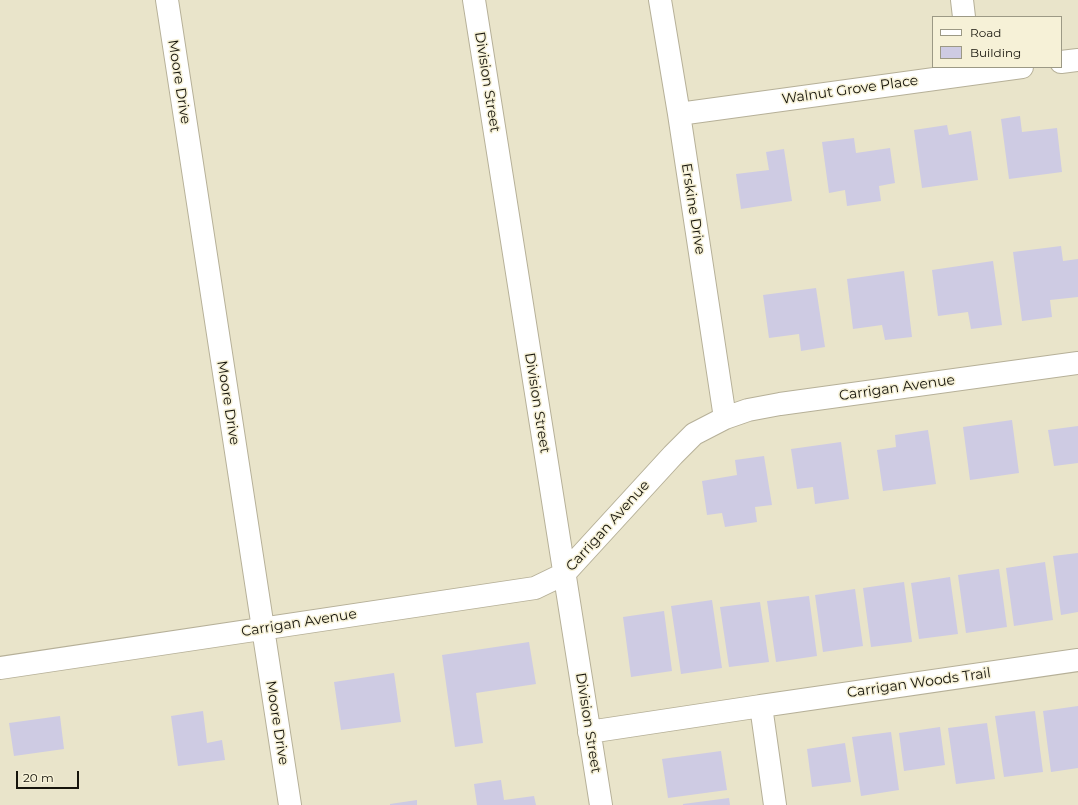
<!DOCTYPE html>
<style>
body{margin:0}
#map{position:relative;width:1078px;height:805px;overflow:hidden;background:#e9e4ca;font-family:Montserrat,sans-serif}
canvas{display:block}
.legend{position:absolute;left:932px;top:16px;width:130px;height:52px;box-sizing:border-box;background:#f6f1d7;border:1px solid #9c9985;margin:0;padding:5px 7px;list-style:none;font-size:12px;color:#16140b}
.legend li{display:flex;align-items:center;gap:8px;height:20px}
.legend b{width:20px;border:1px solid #9c9985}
.scale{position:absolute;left:16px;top:771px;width:63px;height:18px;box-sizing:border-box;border:2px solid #16140b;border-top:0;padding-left:5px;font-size:12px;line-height:14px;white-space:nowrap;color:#16140b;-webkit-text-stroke:3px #f6f1d7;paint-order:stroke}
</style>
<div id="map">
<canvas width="1078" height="805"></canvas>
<ul class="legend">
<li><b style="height:5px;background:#fff"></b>Road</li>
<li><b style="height:11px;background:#cecbe3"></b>Building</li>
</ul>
<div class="scale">20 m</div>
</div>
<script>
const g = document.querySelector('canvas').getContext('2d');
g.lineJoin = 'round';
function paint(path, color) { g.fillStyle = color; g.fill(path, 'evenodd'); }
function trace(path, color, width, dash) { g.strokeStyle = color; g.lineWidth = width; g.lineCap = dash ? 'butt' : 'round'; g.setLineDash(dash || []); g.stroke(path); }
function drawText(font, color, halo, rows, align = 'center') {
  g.font = font + ' Montserrat,sans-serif'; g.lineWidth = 3; g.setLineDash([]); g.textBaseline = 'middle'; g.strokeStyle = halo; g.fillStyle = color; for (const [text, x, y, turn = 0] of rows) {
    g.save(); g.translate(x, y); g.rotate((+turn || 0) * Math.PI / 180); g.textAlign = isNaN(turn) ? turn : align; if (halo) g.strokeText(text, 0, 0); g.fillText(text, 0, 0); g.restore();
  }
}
paint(new Path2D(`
 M1020,116L1022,132L1057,128L1062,172L1009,179L1001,119Z
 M947,125L949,135L971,131L978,180L922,188L914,130Z
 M854,138L856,153L890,148L895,183L879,186L881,201L847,206L845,190L829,193L822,142Z
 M784,149L792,201L741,209L736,174L769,170L766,152Z
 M1061,246L1063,261L1078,259V297L1050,300L1052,317L1022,321L1013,252Z
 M993,261L1002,325L971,329L968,312L938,316L932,270Z
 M904,271L912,337L885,340L882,325L853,329L847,279Z
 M816,288L825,347L801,351L799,334L769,338L763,295Z
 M1012,420L1019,473L970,480L963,427Z
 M1078,426V463L1054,466L1048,430Z
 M928,430L936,484L883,491L877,450L896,447L895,435Z
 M841,442L849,499L815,504L813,487L797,489L791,449Z
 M764,456L772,505L755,507L757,522L725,527L722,513L707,515L702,481L737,475L735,460Z
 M1078,553V612L1061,615L1053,556Z
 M1045,562L1053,620L1014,626L1006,568Z
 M999,569L1007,627L966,633L958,575Z
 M950,577L958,634L919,639L911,583Z
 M904,582L912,642L871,647L863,588Z
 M855,589L863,646L823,652L815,595Z
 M809,596L817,656L776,662L767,601Z
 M712,600L722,668L681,674L671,606Z
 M760,602L769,662L729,667L720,607Z
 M664,611L672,671L631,677L623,617Z
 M529,642L536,684L476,693L483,743L455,747L442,655Z
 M394,673L401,722L341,730L334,682Z
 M1078,706V768L1051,772L1043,711Z
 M203,711L207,743L222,740L225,760L178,766L171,716Z
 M1035,711L1043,772L1004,777L995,716Z
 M60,716L64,749L14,756L9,723Z
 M987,723L995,779L956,784L948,728Z
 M940,727L945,765L904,771L899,733Z
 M891,732L899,790L861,796L852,737Z
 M845,743L851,782L812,787L807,749Z
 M721,751L727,790L668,798L662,759Z
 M501,780L504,800L534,796L536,805H477L474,784Z
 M729,798L730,805H683V804Z
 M417,800V805H390V804Z`), '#cecbe3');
const street = new Path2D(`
 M167,0L290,805
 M474,0L601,805
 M660,0L679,114L725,418
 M962,0L964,17
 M1061,62L1078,60
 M679,114L1022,67
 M0,668L535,588L564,574L673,455L694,434L725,418L748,410L780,404L1078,363
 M589,732L761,706
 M775,805L761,706L1078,660`);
trace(street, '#b6b098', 24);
trace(street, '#fff', 22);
drawText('14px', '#16140b', '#f6f1d7', [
 ["Moore Drive",179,82,81],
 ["Division Street",487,82,81],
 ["Walnut Grove Place",850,90,-8],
 ["Erskine Drive",693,209,81],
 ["Carrigan Avenue",897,388,-8],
 ["Moore Drive",228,403,81],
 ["Division Street",537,403,81],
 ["Carrigan Avenue",608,526,-48],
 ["Carrigan Avenue",299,623,-9],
 ["Carrigan Woods Trail",919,683,-8],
 ["Moore Drive",277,723,81],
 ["Division Street",588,723,81]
]);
</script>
